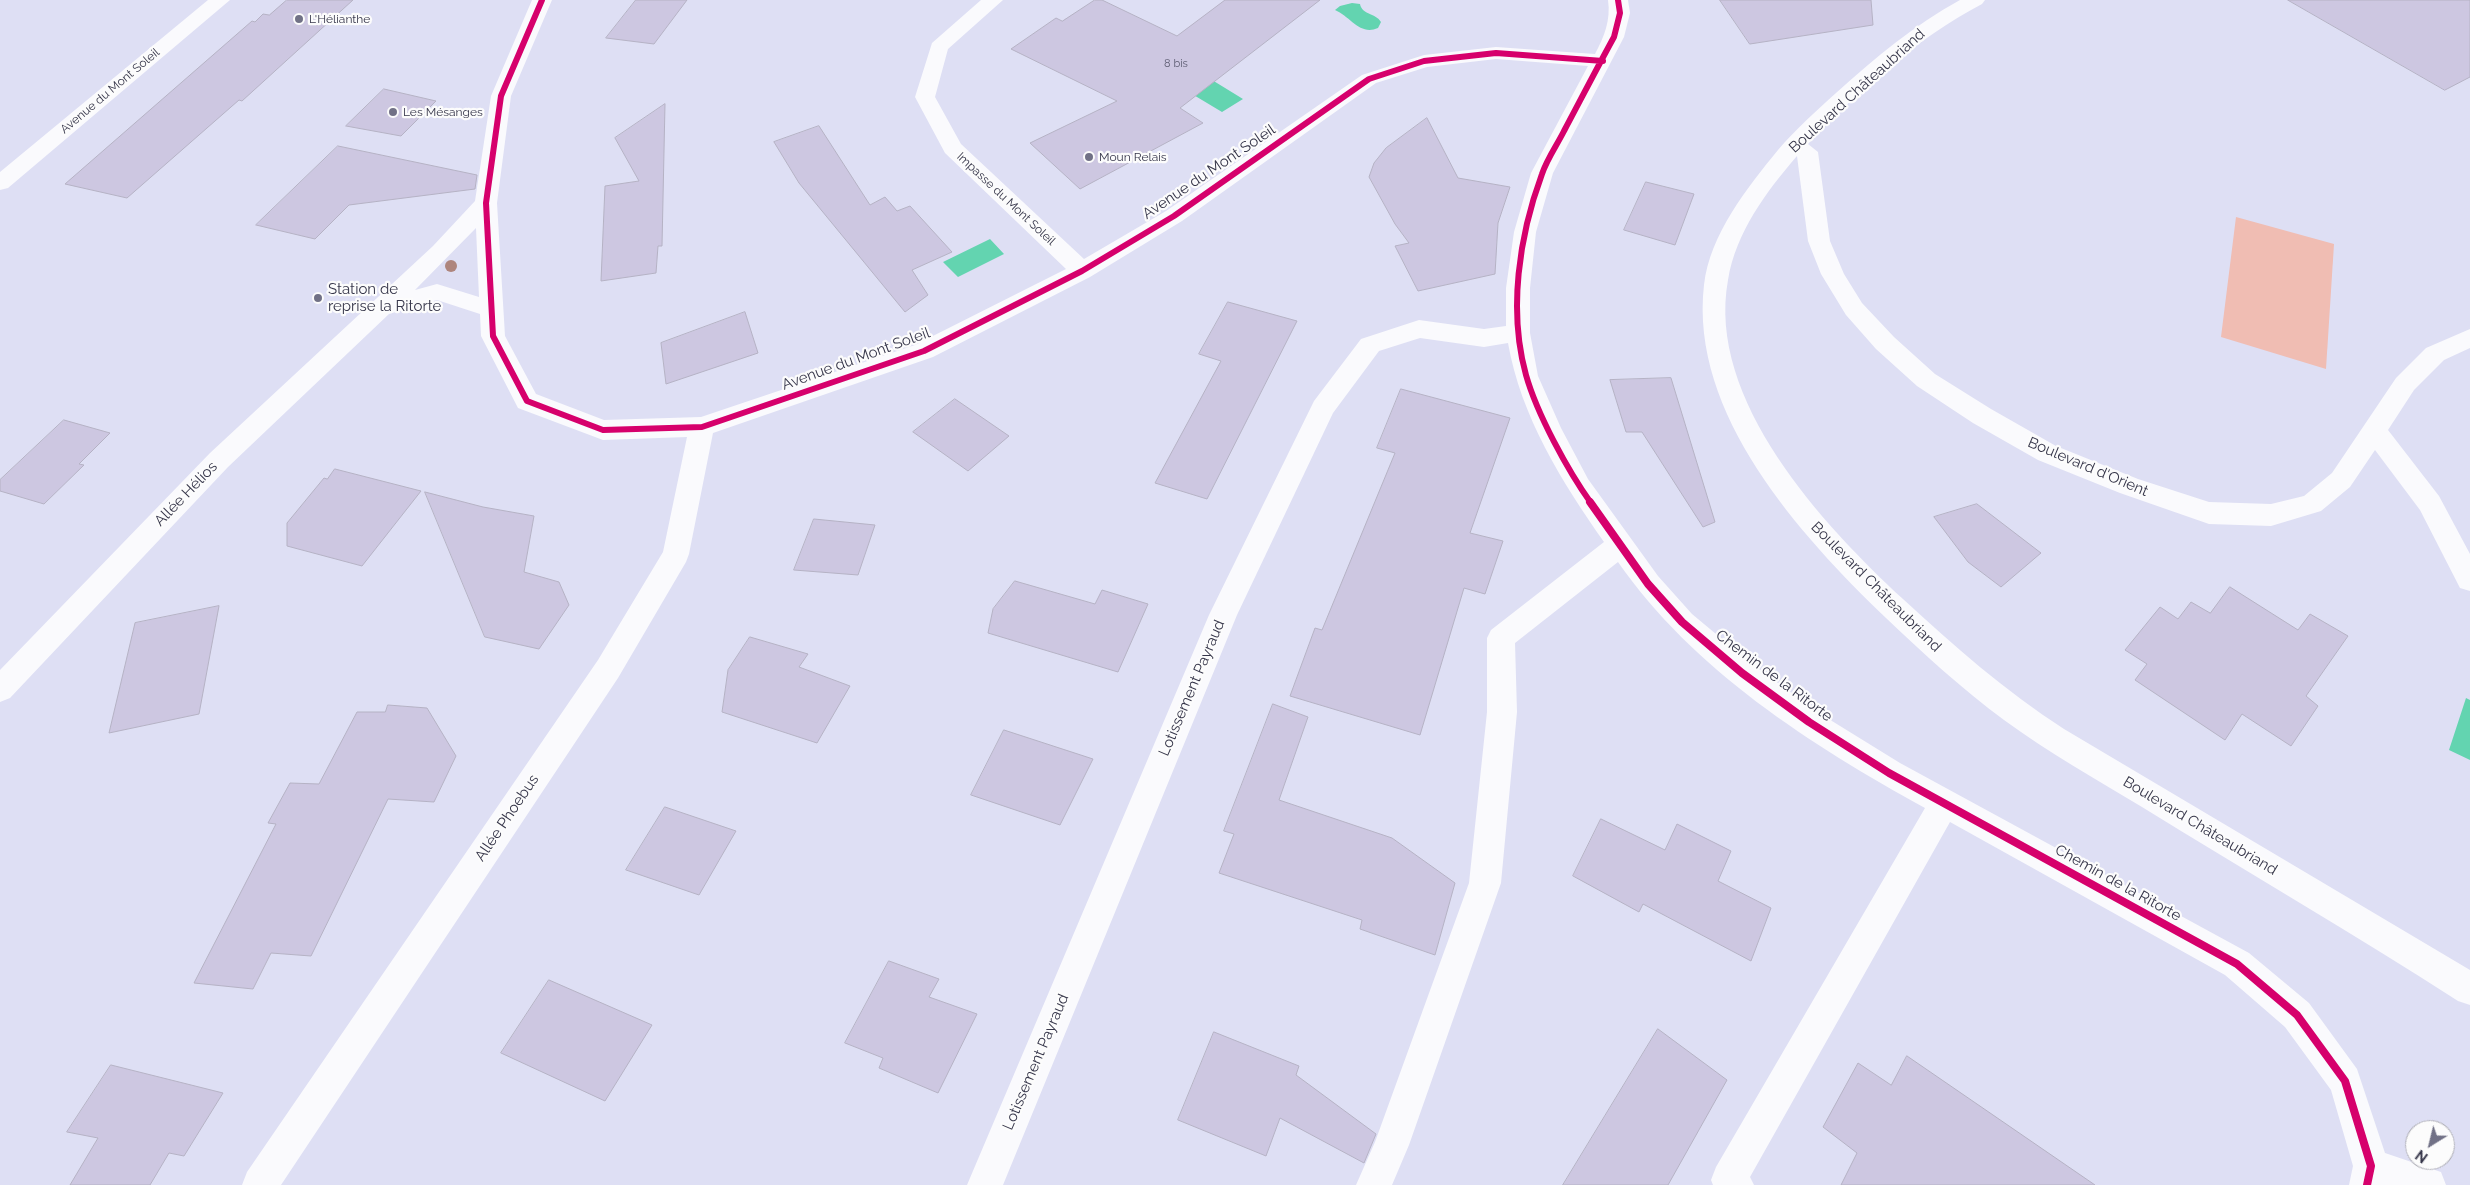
<!DOCTYPE html>
<meta charset="utf-8">
<style>
body{margin:0}
#map{position:relative;width:2470px;height:1185px;overflow:hidden;background:#dedff4;font-family:Raleway,sans-serif}
canvas{display:block}
.north{position:absolute;left:2405px;top:1120px;width:50px;height:50px;box-sizing:border-box;background:#fcfcfc;border:1px solid #adadb5;border-radius:50%;rotate:216deg;font-size:14px;font-weight:700;line-height:20px;text-align:center;color:#36364a}
.north::after{content:'';display:block;margin:auto;width:18px;height:22px;background:#717186;clip-path:polygon(50% 0,100% 100%,50% 72%,0 100%)}
</style>
<div id="map">
<canvas width="2470" height="1185"></canvas>
<div class="north">N</div>
</div>
<script>
const g = document.querySelector('canvas').getContext('2d');
g.lineJoin = 'round';
function paint(path, color) { g.fillStyle = color; g.fill(path, 'evenodd'); }
function trace(path, color, width, dash) { g.strokeStyle = color; g.lineWidth = width; g.lineCap = dash ? 'butt' : 'round'; g.setLineDash(dash || []); g.stroke(path); }
function drawText(font, color, halo, rows, align = 'center') {
  g.font = font + ' Raleway,sans-serif'; g.lineWidth = 4.5; g.setLineDash([]); g.textBaseline = 'middle'; g.strokeStyle = halo; g.fillStyle = color; for (const [text, x, y, turn = 0] of rows) {
    g.save(); g.translate(x, y); g.rotate((+turn || 0) * Math.PI / 180); g.textAlign = isNaN(turn) ? turn : align; if (halo) g.strokeText(text, 0, 0); g.fillText(text, 0, 0); g.restore();
  }
}
paint(new Path2D(`
 M2236,217L2334,244L2326,369L2221,337Z`), '#f0bdb3');
paint(new Path2D(`
 M1352,3L1360,4C1362,15 1376,13 1381,22L1378,28C1360,36 1351,17 1335,10L1340,6Z
 M1199,72L1243,99L1222,112L1177,85Z
 M990,239L1004,254L958,277L943,262Z
 M2466,698L2470,700V760L2449,750Z`), '#63d4b0');
const building = new Path2D(`
 M287,0H353L242,101L239,100L127,198L65,184L252,21L255,22L263,14L269,15Z
 M636,0H687L654,44L606,38Z
 M1095,0H1102L1177,36L1225,0H1320L1180,108L1203,123L1080,189L1030,143L1117,101L1011,49L1056,18L1062,21Z
 M1720,0H1871L1873,25L1750,44Z
 M2288,0H2470V77L2445,90Z
 M384,89L436,101L401,136L346,126Z
 M665,104L662,246H658L656,273L601,281L605,186L639,181L615,138Z
 M1427,118L1458,178L1510,187L1498,223L1495,274L1418,291L1395,246L1409,243L1395,224L1369,177L1374,163L1386,148Z
 M819,126L870,205L885,197L897,211L910,206L952,252L912,270L928,295L905,312L799,183L774,142Z
 M338,146L477,175L475,189L349,205L315,239L256,225Z
 M1646,182L1694,194L1675,245L1624,230Z
 M1228,302L1297,321L1207,499L1155,483L1221,361L1199,354Z
 M745,312L758,353L666,384L661,343Z
 M1671,378L1715,522L1703,527L1642,432H1626L1610,380Z
 M1401,389L1510,418L1470,533L1503,541L1485,594L1464,588L1420,735L1290,696L1315,628L1322,630L1395,453L1377,448Z
 M955,399L1009,436L968,471L913,432Z
 M64,420L110,433L79,464L84,465L44,504L0,491V480Z
 M335,469L421,491L362,566L287,546V523L324,478L327,479Z
 M425,492L483,507L534,516L524,572L559,582L569,605L539,649L485,637Z
 M1977,504L2041,553L2001,587L1968,562L1934,517Z
 M814,519L875,525L858,575L794,570Z
 M1015,581L1095,604L1102,590L1148,604L1118,672L988,633L993,609Z
 M2230,587L2298,630L2310,614L2348,636L2306,696L2318,706L2291,746L2242,714L2225,740L2135,680L2147,664L2125,650L2160,607L2178,619L2191,602L2210,613Z
 M219,606L199,714L109,733L135,623Z
 M750,637L808,654L799,667L850,686L817,743L722,712L728,670Z
 M1273,704L1308,717L1279,800L1392,838L1455,883L1435,955L1360,929L1362,920L1219,873L1234,834L1224,831Z
 M388,705L427,708L456,756L434,802L388,799L311,956L271,953L253,989L194,983L276,824L268,823L290,783L319,784L357,712H385Z
 M1004,730L1093,759L1060,825L971,795Z
 M665,807L736,831L699,895L626,870Z
 M1601,819L1665,850L1677,824L1731,851L1718,881L1771,908L1751,961L1643,904L1639,912L1573,876Z
 M889,961L939,979L929,997L977,1014L938,1093L879,1068L883,1058L845,1043Z
 M549,980L652,1025L605,1101L501,1053Z
 M1658,1029L1727,1080L1668,1185H1563Z
 M1214,1032L1299,1066L1296,1075L1376,1134L1364,1163L1280,1118L1266,1156L1178,1120Z
 M1907,1056L2095,1185H1841L1857,1153L1823,1127L1858,1063L1891,1085Z
 M111,1065L223,1093L184,1156L169,1153L150,1185H70L98,1138L67,1132Z`);
paint(building, '#cdc7e1');
trace(building, '#b5b2c4', 1);
paint(new Path2D(`
 M208,0H230L8,188L0,190V172Z
 M532,0H552L511,96L497,203L505,336L536,394L604,420L701,417L915,345L1066,269L945,153L915,97L932,43L981,0H1003L948,49L935,97L961,144L1084,259L1166,211L1362,75L1424,55L1496,47L1595,54C1604,37 1611,20 1608,0H1628L1630,13L1624,37L1553,173L1536,232L1530,288V333L1538,376L1561,428L1588,479L1658,576L1692,614L1752,664L1819,713L1900,763L2249,953L2309,1003L2357,1069L2385,1153L2441,1172L2446,1185H2349L2353,1166L2331,1090L2285,1027L2225,975L1950,822L1750,1177L1754,1185H1713L1711,1180L1716,1167L1925,808C1811,745 1693,670 1618,562L1515,643L1517,712L1501,883L1409,1145L1392,1185H1356L1375,1142L1469,883L1487,712V638L1491,630L1604,542C1562,482 1521,417 1508,343L1484,347L1420,338L1379,351L1333,413L1237,615L1003,1185H967L1209,615L1314,401L1361,339L1419,320L1484,329L1506,326V288L1514,232L1531,173L1588,66L1496,59L1427,67L1376,83L1182,221L1090,277L933,357L713,433L689,554L686,562L618,678L281,1185H242L247,1172L598,660L663,552L687,437L603,440L518,408L481,336L480,314L437,300L389,314L228,467L10,698L0,702V670L210,453L433,246L475,201L491,96ZM476,228L479,297L437,284L415,290Z
 M1960,0H1985L1982,4C1916,39 1859,90 1808,144L1818,152L1830,241L1844,274L1862,303L1894,337L1935,374L1991,409L2056,446L2138,479L2209,502L2271,504L2304,496L2332,473L2396,378L2426,348L2470,329V348L2444,360L2414,390L2388,430L2439,496L2470,554V591L2460,588L2420,510L2375,450L2350,487L2321,511L2271,526L2209,524L2120,493L2038,460L1973,423L1917,386L1876,349L1846,315L1821,274L1808,241L1797,156C1766,192 1736,232 1728,280C1706,400 1823,525 1903,599C1954,646 2005,691 2064,729L2470,970V1005L2458,1001C2354,934 2247,872 2142,807C2095,779 2048,752 2004,720C1962,689 1924,654 1886,618C1800,535 1689,414 1704,285C1710,234 1747,188 1778,150C1795,130 1816,111 1836,93C1875,58 1914,25 1960,0Z`), '#fafafd');
trace(new Path2D(`
 M542,0L501,96L486,203L493,336L527,401L603,430L702,427L924,351L1082,271L1174,216L1369,79L1424,61L1496,53L1603,61
 M1591,503C1568,471 1537,414 1526,375C1508,311 1519,236 1542,174C1547,159 1557,145 1564,131C1581,99 1597,68 1614,37L1620,13L1618,0`), '#d6006c', 6);
trace(new Path2D(`
 M1590,502L1648,584L1682,622L1742,673L1809,722L1889,773L2237,964L2297,1015L2345,1081L2371,1166L2367,1185`), '#d6006c', 8);
g.fillStyle = '#ae857d';
for (const [x, y] of [
 [451,266]
]) { g.beginPath(); g.arc(x, y, 6, 0, 2 * Math.PI); g.fill(); }
for (const [x, y, r, color] of [
 [299,19,5,"#717186"],
 [393,112,5,"#717186"],
 [1089,157,5,"#717186"],
 [318,298,5,"#717186"]
]) { const dot = new Path2D(); dot.arc(x, y, r, 0, 2 * Math.PI); g.fillStyle = color; g.fill(dot); trace(dot, '#fcfcfc', 2); }
drawText('11px', '#5d5c71', null, [
 ["8 bis",1176,64]
]);
drawText('12px', '#36364a', '#fcfcfc', [
 ["L'Hélianthe",309,19],
 ["Les Mésanges",403,112],
 ["Moun Relais",1099,157]
], 'left');
drawText('12px', '#36364a', '#fcfcfc', [
 ["Avenue du Mont Soleil",110,91,-40],
 ["Impasse du Mont Soleil",1006,199,43]
]);
drawText('15px', '#36364a', '#fcfcfc', [
 ["Boulevard Châteaubriand",1857,91,-42],
 ["Avenue du Mont Soleil",1209,172,-34],
 ["Avenue du Mont Soleil",856,359,-20],
 ["Boulevard d'Orient",2088,467,23],
 ["Allée Hélios",186,494,-46],
 ["Boulevard Châteaubriand",1876,587,45],
 ["Chemin de la Ritorte",1774,676,37],
 ["Lotissement Payraud",1192,688,-67],
 ["Allée Phoebus",507,818,-56],
 ["Boulevard Châteaubriand",2200,826,31],
 ["Chemin de la Ritorte",2118,883,29],
 ["Lotissement Payraud",1036,1062,-67]
]);
drawText('15px', '#36364a', '#fcfcfc', [
 ["Station de",328,289],
 ["reprise la Ritorte",328,306]
], 'left');
</script>
